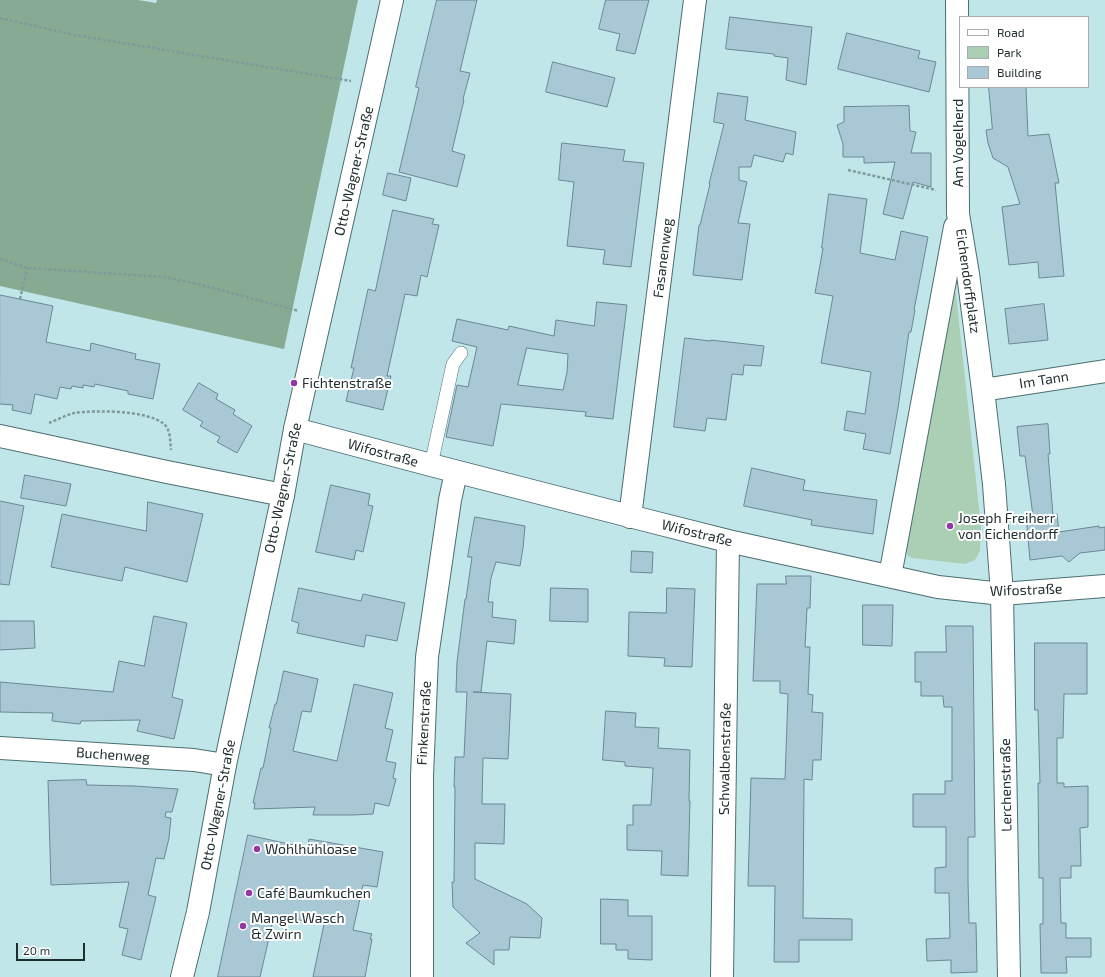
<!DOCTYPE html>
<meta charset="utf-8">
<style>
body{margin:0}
#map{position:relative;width:1105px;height:977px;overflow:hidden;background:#c1e6e9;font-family:"Exo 2",sans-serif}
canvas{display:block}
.legend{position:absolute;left:959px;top:16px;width:130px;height:72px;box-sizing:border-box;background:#fff;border:1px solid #a6abac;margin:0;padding:5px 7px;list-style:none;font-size:12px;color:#202e2f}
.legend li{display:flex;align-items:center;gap:8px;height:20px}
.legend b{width:20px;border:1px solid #a6abac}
.scale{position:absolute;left:16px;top:943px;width:69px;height:18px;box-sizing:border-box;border:2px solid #202e2f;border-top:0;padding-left:5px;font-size:12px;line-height:14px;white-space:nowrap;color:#202e2f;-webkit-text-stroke:3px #fff;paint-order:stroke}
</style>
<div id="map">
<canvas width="1105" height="977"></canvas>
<ul class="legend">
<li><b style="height:5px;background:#fff"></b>Road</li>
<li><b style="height:11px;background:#abcfb5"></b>Park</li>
<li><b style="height:11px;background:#a9c8d6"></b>Building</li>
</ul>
<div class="scale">20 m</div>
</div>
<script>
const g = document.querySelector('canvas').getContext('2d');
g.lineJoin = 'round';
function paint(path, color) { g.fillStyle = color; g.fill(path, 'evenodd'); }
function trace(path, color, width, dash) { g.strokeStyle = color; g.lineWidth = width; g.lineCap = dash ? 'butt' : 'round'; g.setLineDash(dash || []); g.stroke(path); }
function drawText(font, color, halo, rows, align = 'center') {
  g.font = font + ' "Exo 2",sans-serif'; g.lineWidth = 4; g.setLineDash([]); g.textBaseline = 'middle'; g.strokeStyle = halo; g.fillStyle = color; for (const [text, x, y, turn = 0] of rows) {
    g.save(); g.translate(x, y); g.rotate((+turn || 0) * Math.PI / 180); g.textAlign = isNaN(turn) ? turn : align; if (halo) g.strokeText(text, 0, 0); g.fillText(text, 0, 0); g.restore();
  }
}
paint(new Path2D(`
 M951,291H954L956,294L981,527L980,551L975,560L965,564L912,558L907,555L906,550Z`), '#abcfb5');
paint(new Path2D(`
 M0,0H138L156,3L157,0H358L284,349L0,286Z`), '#87ab92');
const building = new Path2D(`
 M437,0H477L460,71L470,73L463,99L464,100L452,151L465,155L457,187L399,172L419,88L416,87Z
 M606,0H649L635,54L616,50L620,34L599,29Z
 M730,17L812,27L806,85L786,80L788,58L774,56V54L726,49Z
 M847,33L920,51L918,58L936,62L929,92L838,69Z
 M553,62L615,78L607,107L546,92Z
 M989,87H1026L1028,136L1049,134L1059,183H1055L1064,276L1039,278L1038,262L1009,265L1002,207L1020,204L1008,167L993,158L988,143L986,130L992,129Z
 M718,93L748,97L745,120L796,132L793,155L786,153L783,162L754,155L751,167H739V180L747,182L738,223L750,224L742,280L693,275L699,225H700L710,184H709L724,124L714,122Z
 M909,106L910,131L916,132L911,153H931V187L913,182L903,219L883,214L895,162L864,163V157H843V144L837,125L844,122V107Z
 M562,143L625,150L623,161L644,163L631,267L603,264L605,250L567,246L574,182L559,180Z
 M388,173L411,178L406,201L383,195Z
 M829,194L867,199L860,253L895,260L901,231L928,237L914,310H915L911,332H909L898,408L890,454L863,449L866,434L844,430L847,411L865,414L871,372L821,363L833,296L815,293L823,248H822Z
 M393,210L434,219L432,224L439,225L427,277L421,275L417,296L405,294L387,376H391L383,410L346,401L354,368H351L368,289L375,291Z
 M0,295L53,306L46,342L90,351L91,343L136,354L135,359L160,364L153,399L128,394V391L95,384L94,387L83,385V388L72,386L71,389L60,387L57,399L35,394L31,414L12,410L13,405L0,404Z
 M597,302L627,305L613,419L585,416L586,412L501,404L493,446L446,437L457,385L468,387L477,347L452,341L457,319L508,330L509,326L554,336L556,320L594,326ZM527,348L568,354L567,372L563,390L518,385Z
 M1044,304L1048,340L1009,344L1005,309Z
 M685,338L711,341V340L764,346L761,366L744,365L743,375L732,374L726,420L707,418L705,431L674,427Z
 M199,383L218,394L216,399L235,410L233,414L252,426L237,453L217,442L220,437L200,426L203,422L183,410Z
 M1048,424L1050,454H1048L1053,515L1057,514L1059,532L1099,526V528L1105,527V550L1080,553L1069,562L1062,556L1030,560L1026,516H1033L1025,456H1020L1017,427Z
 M752,468L805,480L803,490L877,500L873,534L811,525L812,520L744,506Z
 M25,475L71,484L66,506L21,498Z
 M331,485L370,494L368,505L373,506L363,552L356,550L354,560L316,552Z
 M0,501L24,506L9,585L0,584Z
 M148,502L203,514L187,582L125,567L122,581L51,567L62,514L146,531Z
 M475,517L525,526L523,548L520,566L496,562L491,578L488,602H493L492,617L516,620L514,644L487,641L481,692H473L511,694L508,759L483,758L482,804H505L504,844L475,843V879L527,904L542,918L540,938L510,937L509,950H494V965L466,943L480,933L453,907L452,882H454L455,787H454L455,757H464L467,692H456L457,662L465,599H466L472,557H468Z
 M632,551L653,552L652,573L631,572Z
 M786,576H811L810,608H807L805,647H810L808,694L813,695L812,712L823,713L821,760H813L812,780L804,779L803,918L852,919V940H799V962H774L775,886H748L751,778L785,779L788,694L780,693V681H753L757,584H786Z
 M299,588L361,601L363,594L405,603L397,641L366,635L364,647L297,633L299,623L292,621Z
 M551,588L588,589V622L550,621Z
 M667,588L695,589L692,667L664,666L665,658L628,656L629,612L666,613Z
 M863,605H893L892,646L863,645Z
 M154,616L187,623L172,697L183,700L174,739L137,731L140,720L81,721L80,724L52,721L53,713L0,712V682L113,692L119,661L144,666Z
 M0,621H34L35,648L0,650Z
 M946,626H973L975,837H968V880L969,923H976L977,972L951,973V960L927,961L926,939L950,938L949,893H935V868L946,867V827H913V794H945V781H952V707H944L943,696H921V682H915V652H946Z
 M1035,643H1087V694H1064L1063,738H1057V783H1064V787L1088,786V827L1080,828L1081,866H1071V878H1060L1061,923H1066V938H1091V957H1066L1067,973H1041L1040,924H1043V878H1039L1038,783H1040L1038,710H1035Z
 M284,671L318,679L311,712L302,711L293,751L337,761L354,684L393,693L385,728L393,730L386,761L396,763L393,778L396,779L389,806L375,803L373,814L353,815H313L315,807L254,809L255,803H253L261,768H263L271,728H269L275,704H276Z
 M606,711L636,713L635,727L659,728L658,748L690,750L689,801H690L688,876L661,875L662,851L627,850V825H633V805H651L653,768L625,766V762L603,760Z
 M86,780L87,785L134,786L178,789L172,812H166L165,817L171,818L169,838L164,859L156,858L148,895L156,897L141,960L122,955L128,929L119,927L129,882L51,885L48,781Z
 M248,835L307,848L309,839L383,852L377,887L363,885L353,930L372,934L370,939H372L365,977H313L324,924L274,916L260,977H218Z
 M601,899L628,900V916H652V960L628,959V950H616V944H601Z`);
paint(building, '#a9c8d6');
trace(building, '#6a8794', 1);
const service = new Path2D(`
 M431,465L453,364L461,353`);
const minor = new Path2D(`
 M957,0L958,214L968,274L983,390L994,484L1002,594L1009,977
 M983,390L1105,371
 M295,429L431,465L645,520L728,541L938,587L1002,594L1105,586
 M0,436L167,472L283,495
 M630,517L695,0
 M890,576L955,227
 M0,748L194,760L225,765
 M422,977V776L427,657L450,500L456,472
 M722,977L728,541`);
const tertiary = new Path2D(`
 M182,977L198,912L225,765L283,495L295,429L373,85L392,0`);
trace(service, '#4c6e70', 14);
trace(minor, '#4c6e70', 24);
trace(tertiary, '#4c6e70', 24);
trace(new Path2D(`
 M0,18L75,35L351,81
 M848,170L936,190
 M0,259L27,268L163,277L198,284L299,311
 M20,299L27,268
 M49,423C57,420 66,415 74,413C96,410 147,410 164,424C171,430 170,442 171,450`), '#7f9a9c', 2.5, [3, 2]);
trace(service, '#fff', 13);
trace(minor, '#fff', 22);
trace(tertiary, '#fff', 22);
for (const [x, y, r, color] of [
 [294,383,4,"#9338a3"],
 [950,526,4,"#9338a3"],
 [257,849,4,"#9338a3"],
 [249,893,4,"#9338a3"],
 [243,926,4,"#9338a3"]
]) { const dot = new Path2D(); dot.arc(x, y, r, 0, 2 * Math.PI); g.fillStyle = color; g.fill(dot); trace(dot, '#fff', 1.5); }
drawText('14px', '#202e2f', '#fff', [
 ["Am Vogelherd",958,143,-90],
 ["Otto-Wagner-Straße",354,171,-77],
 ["Fasanenweg",663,258,-83],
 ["Eichendorffplatz",968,281,82],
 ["Im Tann",1044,380,-9],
 ["Wifostraße",383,453,15],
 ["Otto-Wagner-Straße",283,488,-78],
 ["Wifostraße",697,533,14],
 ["Wifostraße",1026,590,-2],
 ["Finkenstraße",424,723,-87],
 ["Buchenweg",113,755,4],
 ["Schwalbenstraße",725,759,-89],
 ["Lerchenstraße",1006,785,-91],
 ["Otto-Wagner-Straße",218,805,-79]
]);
drawText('14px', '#202e2f', '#fff', [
 ["Fichtenstraße",302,383],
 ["Joseph Freiherr",958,518],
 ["von Eichendorff",958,534],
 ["Wohlhühloase",265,849],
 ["Café Baumkuchen",257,893],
 ["Mangel Wasch",251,918],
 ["& Zwirn",251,934]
], 'left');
</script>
